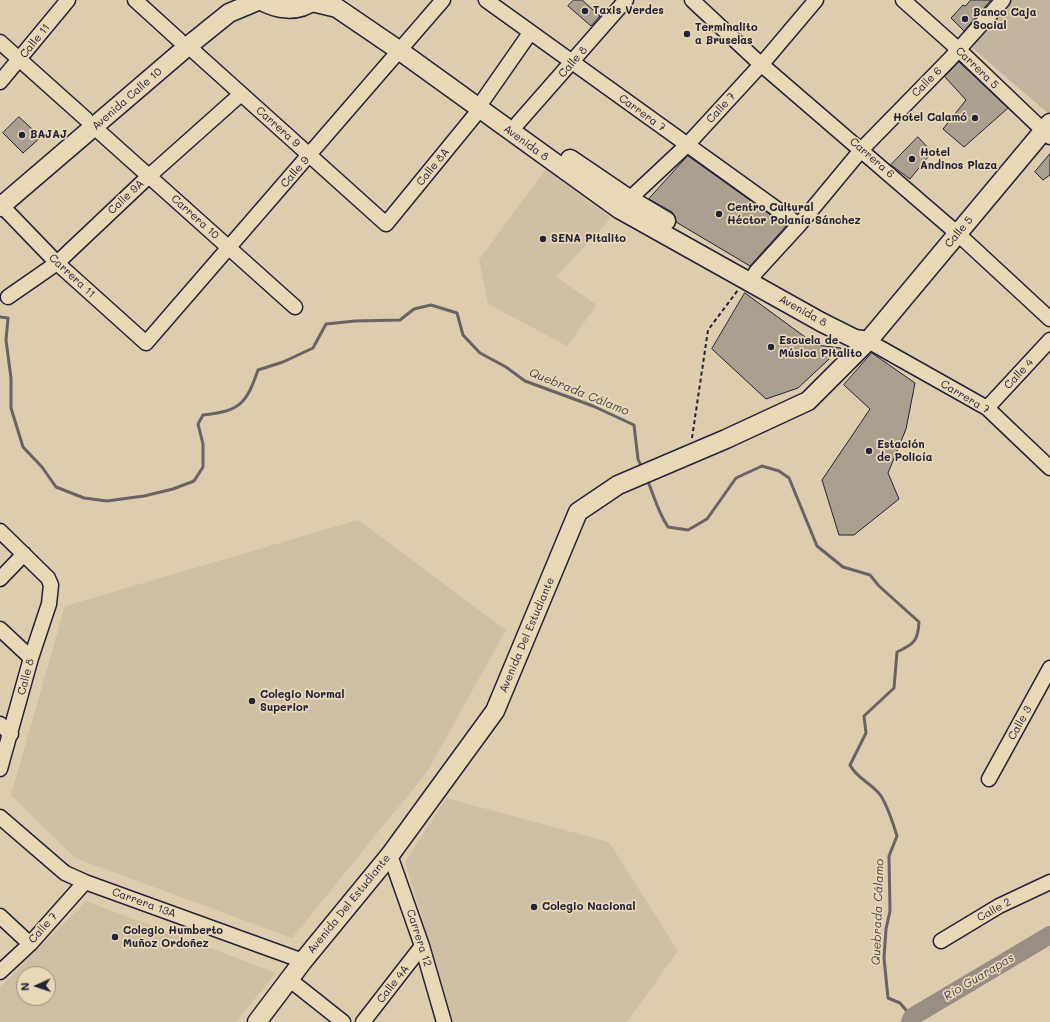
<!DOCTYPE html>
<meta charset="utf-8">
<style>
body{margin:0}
#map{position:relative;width:1050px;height:1022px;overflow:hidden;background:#ddcdae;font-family:Mali,sans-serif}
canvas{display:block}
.north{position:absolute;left:16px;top:966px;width:40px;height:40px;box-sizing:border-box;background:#e9d8b5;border:1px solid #998f84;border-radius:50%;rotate:267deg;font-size:11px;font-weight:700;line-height:16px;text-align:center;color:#22223b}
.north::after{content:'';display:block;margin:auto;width:14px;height:18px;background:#22223b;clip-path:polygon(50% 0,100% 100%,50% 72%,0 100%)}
</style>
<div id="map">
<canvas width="1050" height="1022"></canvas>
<div class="north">N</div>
</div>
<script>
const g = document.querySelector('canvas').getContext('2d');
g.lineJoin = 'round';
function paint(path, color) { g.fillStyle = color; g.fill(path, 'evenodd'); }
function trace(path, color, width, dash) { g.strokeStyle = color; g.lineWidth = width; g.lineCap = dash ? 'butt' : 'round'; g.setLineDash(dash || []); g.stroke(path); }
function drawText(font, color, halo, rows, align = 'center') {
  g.font = font + ' Mali,sans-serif'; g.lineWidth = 3.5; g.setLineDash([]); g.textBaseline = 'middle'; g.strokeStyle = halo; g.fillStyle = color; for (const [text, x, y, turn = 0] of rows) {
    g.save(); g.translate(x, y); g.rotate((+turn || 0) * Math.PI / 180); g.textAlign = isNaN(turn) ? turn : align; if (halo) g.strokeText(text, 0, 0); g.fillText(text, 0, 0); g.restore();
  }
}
paint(new Path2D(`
 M546,169L611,218L556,277L597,305L567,346L488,304L479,260Z
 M358,520L506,630L427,772L292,938L75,858L11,795L65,606Z
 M446,798L609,842L678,951L627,1022H453L405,862Z
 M86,901L276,973L236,1022H0V987ZM24,974H48V998H24Z`), '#cec0a5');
paint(new Path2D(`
 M1009,0H1050V115L969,45Z`), '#c1b49d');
trace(new Path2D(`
 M0,317L8,318L6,340L11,378V408L23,447L42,467L56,487L84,498L107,501L144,496L173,489L194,481L203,467V444L198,424L203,415C239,411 246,405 258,370L283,362L313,348L326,324L355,321L400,320L414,309L431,305L457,313L463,335L480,353L506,367L525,381L593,406L634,425L638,459L642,468
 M647,479C654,496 658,512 668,527L688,530L707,519L736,478L762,466L779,471L789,478L817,546L843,567L870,575L879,586L919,622C918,641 914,644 897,652L894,688L864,716L866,733L850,765C857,779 872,783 881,796C888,807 893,823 897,836L889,856L890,911L886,929L884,958L888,998L900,1003L912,1017`), '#696366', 3);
trace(new Path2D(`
 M910,1022L912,1017L1050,935`), '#988e83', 18);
const building = new Path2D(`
 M574,0H582L600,16L591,26L568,6Z
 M971,0H991L964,31L951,18L963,5L965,6Z
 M959,62L1008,108L964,147L943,129L966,100L945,77Z
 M19,117L41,137L23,153L3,133Z
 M918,137L932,152L910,179L891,165Z
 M1050,154V175L1043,180L1035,172Z
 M688,156L786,226L750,266L676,222L675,216L672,212L649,199Z
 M745,293L816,345L841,348L798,388L766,399L712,349Z
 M872,353L915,383L906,429L888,473L899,499L854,535H839L822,480L870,409L844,385Z`);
paint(building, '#aba090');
trace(building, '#22223b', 1);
const minor = new Path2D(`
 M135,0L179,40
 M486,0L799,225
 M692,0L755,59L958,234L1050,319
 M903,0L959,50L1050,137
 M0,42L86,119
 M188,46L386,224L480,109
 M0,82L68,0
 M484,99L530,33
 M518,123L626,0
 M94,127L295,307
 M623,205L687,145L767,58L816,0
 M2,206L57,263L146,343L443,0
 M750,282L756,272L799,225L862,149L950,59L1003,0
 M8,297L57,263L149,176L241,94
 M868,341L987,408L1050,468
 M987,408L1050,340
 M0,531L48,578L51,585L49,604L31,658L0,769
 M0,579L24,554
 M0,629L31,658
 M0,724L11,734
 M989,779L1050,668
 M0,817L65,873L85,882L303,961
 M390,855L422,946L444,1022
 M0,916L30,944
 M941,941L999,906L1050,882
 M0,972L30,944L85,882
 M290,980L343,1022
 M363,1022L422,946`);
const major = new Path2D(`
 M260,0C277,10 298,13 314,0
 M312,2L337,8L400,51L619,209L821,322L855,339L868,341
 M570,159L629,199L666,221
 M0,207L188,46L229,13L260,0
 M257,1022L303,961L390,855L495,711L578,512L618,485L726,439L808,401L868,341L1050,123`);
trace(minor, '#22223b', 17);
trace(major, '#22223b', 21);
trace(new Path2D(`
 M692,438L708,330L738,290`), '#22223b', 2, [4, 3]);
trace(minor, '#e9d8b5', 14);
trace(major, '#e9d8b5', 18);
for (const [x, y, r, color] of [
 [585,11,4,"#22223b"],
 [965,19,4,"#22223b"],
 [687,34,4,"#22223b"],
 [975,118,4,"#22223b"],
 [22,135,4,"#22223b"],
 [912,159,4,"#22223b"],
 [719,214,4,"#22223b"],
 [543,239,4,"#22223b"],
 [771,347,4,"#22223b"],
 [869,451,4,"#22223b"],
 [252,701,4,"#22223b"],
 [534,907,4,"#22223b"],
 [115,937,4,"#22223b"]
]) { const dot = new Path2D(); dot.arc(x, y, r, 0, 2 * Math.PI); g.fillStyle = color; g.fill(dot); trace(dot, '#e9d8b5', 1.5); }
drawText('bold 11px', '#22223b', '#e9d8b5', [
 ["Taxis Verdes",593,11],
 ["Banco Caja",973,13],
 ["Social",973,26],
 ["Terminalito",695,28],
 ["a Bruselas",695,41],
 ["Hotel Calamó",967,118,"right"],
 ["BAJAJ",30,135],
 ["Hotel",920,153],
 ["Andinos Plaza",920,166],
 ["Centro Cultural",727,208],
 ["Héctor Polanía Sánchez",727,221],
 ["SENA Pitalito",551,239],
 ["Escuela de",779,341],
 ["Música Pitalito",779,354],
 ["Estación",877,445],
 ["de Policía",877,458],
 ["Colegio Normal",260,695],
 ["Superior",260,708],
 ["Colegio Nacional",542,907],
 ["Colegio Humberto",123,931],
 ["Muñoz Ordoñez",123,944]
], 'left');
drawText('11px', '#22223b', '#e9d8b5', [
 ["Calle 11",35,41,-51],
 ["Calle 8",573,62,-49],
 ["Carrera 5",977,68,44],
 ["Calle 6",927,82,-45],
 ["Avenida Calle 10",127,99,-41],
 ["Calle 7",721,108,-47],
 ["Carrera 7",642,113,36],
 ["Carrera 9",278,127,42],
 ["Avenida 8",526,143,36],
 ["Carrera 6",872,158,41],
 ["Calle 8A",433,167,-51],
 ["Calle 9",295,172,-49],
 ["Calle 9A",126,197,-43],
 ["Carrera 10",195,217,42],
 ["Calle 5",959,232,-50],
 ["Carrera 11",72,276,43],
 ["Avenida 8",803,311,29],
 ["Calle 4",1019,374,-47],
 ["Carrera 7",965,397,31],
 ["Avenida Del Estudiante",527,635,-67],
 ["Calle 8",26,677,-75],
 ["Calle 3",1020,723,-61],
 ["Carrera 13A",144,903,20],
 ["Avenida Del Estudiante",349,904,-51],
 ["Calle 2",994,910,-29],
 ["Calle 7",43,928,-48],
 ["Carrera 12",419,938,72],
 ["Calle 4A",393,984,-52]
]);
drawText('italic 12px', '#454251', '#e9d8b5', [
 ["Quebrada Cálamo",579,392,22],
 ["Quebrada Cálamo",878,912,-88],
 ["Río Guarapas",979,977,-31]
]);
</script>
